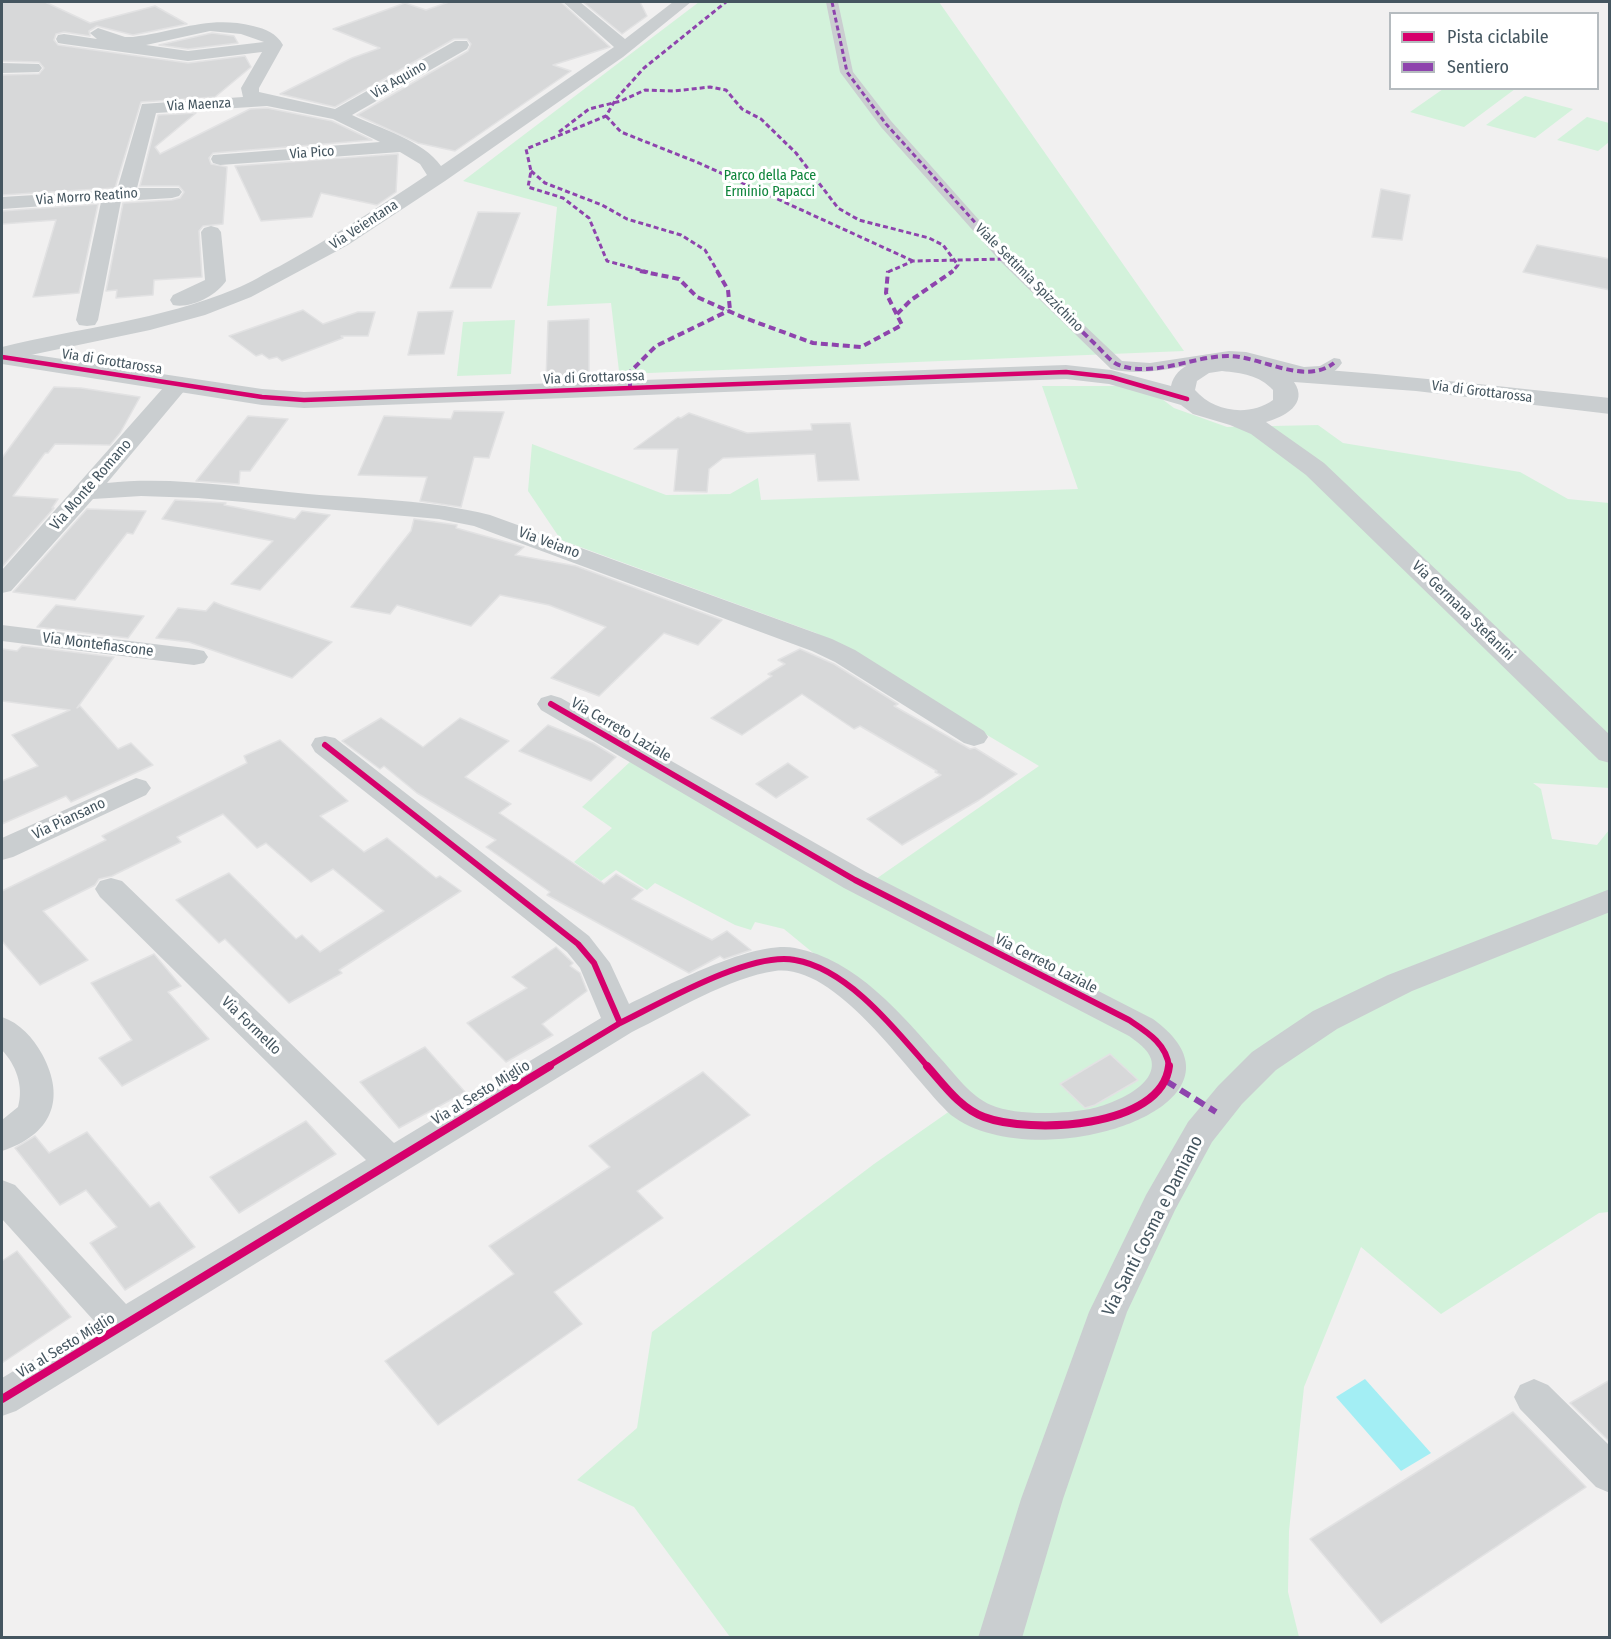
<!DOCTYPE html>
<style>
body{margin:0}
#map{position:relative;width:1611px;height:1639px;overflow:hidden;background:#f1f0f0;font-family:"Fira Sans Condensed",sans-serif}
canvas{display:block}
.frame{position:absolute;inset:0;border:3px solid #455660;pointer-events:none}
.legend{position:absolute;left:1389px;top:12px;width:210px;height:78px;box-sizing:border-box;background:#fff;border:2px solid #b5bbbf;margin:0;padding:8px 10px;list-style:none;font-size:18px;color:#455660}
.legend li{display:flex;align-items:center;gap:12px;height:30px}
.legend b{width:30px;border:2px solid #b5bbbf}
</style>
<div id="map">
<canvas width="1611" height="1639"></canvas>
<div class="frame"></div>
<ul class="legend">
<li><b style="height:8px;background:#d6006c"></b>Pista ciclabile</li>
<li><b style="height:8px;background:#8e44ad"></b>Sentiero</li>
</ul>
</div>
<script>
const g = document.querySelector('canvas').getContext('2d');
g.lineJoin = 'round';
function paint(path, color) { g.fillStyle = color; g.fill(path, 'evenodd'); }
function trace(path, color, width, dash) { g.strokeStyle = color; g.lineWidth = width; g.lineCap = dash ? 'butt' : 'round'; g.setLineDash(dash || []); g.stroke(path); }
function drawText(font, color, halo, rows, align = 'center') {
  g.font = font + ' "Fira Sans Condensed",sans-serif'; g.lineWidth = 6; g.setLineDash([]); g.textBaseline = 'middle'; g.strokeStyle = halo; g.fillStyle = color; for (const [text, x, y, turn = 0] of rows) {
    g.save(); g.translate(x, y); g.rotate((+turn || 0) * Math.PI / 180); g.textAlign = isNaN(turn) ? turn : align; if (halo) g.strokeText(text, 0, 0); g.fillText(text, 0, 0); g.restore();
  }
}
paint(new Path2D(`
 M699,2H939L1184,351L649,373L619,371L611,303L547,306L557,207L463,181Z
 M1443,89L1513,88L1515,89L1464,127L1410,112Z
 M1525,96L1573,109L1535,138L1486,125Z
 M1587,117L1609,123V142L1598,151L1557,140Z
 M515,320L511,374L457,376L463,322Z
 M1042,386H1119L1154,393L1174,408L1227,427L1318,425L1343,443L1520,472L1568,499L1609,503V788L1533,783L1541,789L1552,839L1597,845L1609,830V1212L1599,1213L1441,1314L1361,1247L1304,1387L1289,1531L1288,1592L1299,1637H730L634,1507L577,1480L637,1428L652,1332L874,1164L967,1099L919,1040L784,929L755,922L751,930L735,925L655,883L647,890L616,870L601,881L574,862L612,828L582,807L632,760L860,890L1039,766L816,633L561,540L528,491L532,444L666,495L730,494L758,478L761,500L1078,489Z`), '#d3f2db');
paint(new Path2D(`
 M1365,1379L1431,1453L1401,1471L1336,1397Z`), '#a3eef4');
const building = new Path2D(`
 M2,2H45L90,23L155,6L187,24L133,35L97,26L89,31L90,36L64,32L56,34L54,40L58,45L188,63L245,56L251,67L215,97L141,102L115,188L2,195V75L39,74L44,68L39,62L2,61Z
 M449,2H561L610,47L553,65L571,71L455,151L418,143L357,115L468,51L471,44L467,39H454L335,107L280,94L352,58L380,48L333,29L405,3L426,10Z
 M583,2H640L647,16L622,34Z
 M212,33L234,36L238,43L188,49L159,45Z
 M267,108L332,121L372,140L213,153L209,158L211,164L227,167L223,224L203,226L199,231L202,277L154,280L153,295L116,298L117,290L106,291L123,203L172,200L180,198L184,192L179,186H140L158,115L196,113L155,147L160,154L250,109Z
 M398,154L396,192L377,205L321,193L312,217L261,221L235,166Z
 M1381,189L1410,195L1402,240L1372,237Z
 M98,204L79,293L33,297L56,220L2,224V211Z
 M478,212L520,213L491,288H450Z
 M1537,245L1610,259V290L1523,272Z
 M303,310L323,324L358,312H375L368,336H341L343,338L282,361L277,357L269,359L262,354L256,356L229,336Z
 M453,311L444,354L408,355L418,312Z
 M589,319V378L546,380L548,321Z
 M54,387L81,388L140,397L120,433L110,445L55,444L48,453H45L13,496L58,499L52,508H54L2,567V458Z
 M454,411L504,412L489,458L474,457L461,507L420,501L427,477L358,475L384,416L451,419Z
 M689,413L747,433L812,430L811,424L850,423L859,480L818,481L815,454L723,458L709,469L707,492L674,491L678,449H634L678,417L681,418Z
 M248,416L288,419L250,471H240L239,484L196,481Z
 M175,500L226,503L224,505L295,519L302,511L330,515L260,590L231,584L273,541L162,519Z
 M87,509L146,511L133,534L127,533L75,600L13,592Z
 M414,519L457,525L456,528L524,547L515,555L576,566L722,620L698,645L664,633L599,696L551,678L606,627L549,605L500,595L471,626L397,605L390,614L351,607L411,531Z
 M214,602L224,606L332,642L292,678L189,642L156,638L178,608L206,611Z
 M56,605L144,616L128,638L37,627Z
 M22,646L114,657L77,708L80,706L118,749L131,743L153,765L71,802L66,796L2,824V781L38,766L12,735L70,710L2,701V649L17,651Z
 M800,649L834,664L898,704L894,706L963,745L970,749L975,748L1017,774L979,800L902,845L867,819L941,775L935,772L937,771L860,726L854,729L802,694L742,735L711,718L772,676L768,674L785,664L778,660Z
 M381,718L423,747L460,718L509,741L465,777L511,804L499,813L604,884L616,874L643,890L632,899L712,940L727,931L751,950L724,959L720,956L689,973L547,895L550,892L486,847L496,840L417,793L384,766L380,769L342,741Z
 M548,725L593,743L616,757L591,781L519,751Z
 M280,740L348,801L320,816L364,852L387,838L436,878L440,876L461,891L339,970L342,973L289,1003L225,939L219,943L176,900L229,873L296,939L302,935L320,952L384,911L333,869L311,882L266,843L257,848L223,814L177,837L181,842L112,876L99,879L95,885L43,911L88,960L40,985L2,941V891L106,840L102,836L247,763L244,756Z
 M788,763L808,777L776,798L756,784Z
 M556,947L573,963L570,966L580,973L587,991L542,1024L553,1035L506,1062L467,1023L527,988L512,977Z
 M154,954L181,986L168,992L209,1039L122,1086L99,1058L132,1040L91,983Z
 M425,1047L465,1092L399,1128L360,1082Z
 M1110,1054L1138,1080L1095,1105L1085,1108L1060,1084Z
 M703,1072L750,1115L637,1191L663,1218L554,1292L582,1324L438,1425L385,1361L514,1274L489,1246L610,1167L589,1146Z
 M306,1121L336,1154L239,1213L210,1177Z
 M87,1132L150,1207L159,1202L195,1247L125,1290L90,1243L117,1227L86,1190L60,1205L15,1148L35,1136L49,1153Z
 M17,1251L71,1317L2,1363V1261Z
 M1610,1380V1442L1570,1403Z
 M1513,1412L1586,1487L1381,1623L1310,1539Z`);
paint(building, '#d7d8d9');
trace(building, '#e2e2e3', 1.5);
paint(new Path2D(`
 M826,2H838L853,72L891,121L1011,256L1122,361L1150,363L1229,351L1246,352L1304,367L1320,366L1334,358L1340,359L1342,363C1320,395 1272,365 1243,362C1198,357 1156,380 1111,369L1001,262L881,127L840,72Z`), '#caced0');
paint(new Path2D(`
 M563,2H580L625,39L673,2H691L623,57L445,181L348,245L251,297L205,315L150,330L2,361V347C79,328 161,320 235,289C251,283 265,273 280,266C331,238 379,207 427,175L420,164L400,152L220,165L213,163L211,159L213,155L380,142L333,119L267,106L156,113L137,188H179L182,192L179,196L172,198L121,201L98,320L95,325L87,326L79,325L76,320L101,202L2,209V197L117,190L142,104L243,97L241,88L262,52L188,61L64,44L58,43L56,39L58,35L64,34L97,39L90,33L98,28L125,37H133C177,32 207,15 253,26C266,29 276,33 283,45L259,88V92L335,109L455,41H467L469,45L467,49L352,115C379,128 424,141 441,166L614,47ZM210,31L241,34L264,42L188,51L146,45Z
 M2,63L39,64L42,68L39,72L2,73Z
 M211,226L218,228L221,232L226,281C217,295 191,309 173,305L170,300L173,295L205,280L201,232L204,228Z
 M179,377L187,379L190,384L107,483C174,476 242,488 308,494C369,499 430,500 490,515L832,639L855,650L984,731L988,737L984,743L974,746L964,743L835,662L812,651L474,526L439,519L198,498L141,496L93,499L11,591L2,593V570L171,379Z
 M2,625L194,649L204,651L208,657L204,663L194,665L2,641Z
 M551,695L561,698L866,872L1153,1019C1273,1106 1035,1180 951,1115C909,1076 838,963 775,971C730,977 673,1012 632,1032L16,1411L2,1416V1378L95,1322L2,1219V1180L15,1185L126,1304L366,1160L100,897L95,889L100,881L111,878L122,881L394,1143L601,1018L580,968L567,952L315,752L311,745L315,738L325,736L335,738L589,936L610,963L629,1004C667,986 753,940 795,948C857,960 901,1014 941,1059C956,1075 970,1096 991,1105C1016,1116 1064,1114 1090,1109C1110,1105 1159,1086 1151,1059C1148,1049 1137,1042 1129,1036L844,888L541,710L537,704L541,698Z
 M136,778L146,781L151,788L146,795L13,857L2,860V838Z
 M1610,889V912L1412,991L1337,1029L1276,1070L1242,1104L1212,1142L1175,1210L1127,1312L1063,1499L1022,1638H978L1021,1499L1089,1312L1146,1195L1188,1122L1218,1086L1252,1052L1313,1011L1388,975Z
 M2,1017C20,1023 33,1038 42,1054C67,1100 51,1135 2,1151V1120L18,1107C24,1086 16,1065 2,1050Z
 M1534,1379L1548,1385L1610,1446V1493L1596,1487L1520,1409L1514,1397L1520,1385Z`), '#caced0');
paint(new Path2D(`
 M2,350L262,389L304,392L1066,365L1111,370L1171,386C1176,364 1201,358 1221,357C1245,355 1272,366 1297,368C1402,375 1505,387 1610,398V414L1416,391L1294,382C1309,404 1284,417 1266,422L1324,463L1610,735V763L1599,760L1306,475L1251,434L1230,425L1193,414L1181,405L1109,384L1066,379L304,408L262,405L2,364ZM1222,371C1242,373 1259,375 1273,390V400C1249,417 1214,412 1195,390L1197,381L1209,373Z`), '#caced0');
trace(new Path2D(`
 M832,2L847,72L886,124L1020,272
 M606,116L621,132L699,163L913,261
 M559,132L589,109L621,101L645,90L674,91L710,87L726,90L742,109L761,119L796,153L838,208L859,220L929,238L943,245L958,265L952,272
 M531,171L545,183L602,205L627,219L681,235L705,250L718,272
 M648,272L607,261L589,218L563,198L528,187L531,171L526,149L606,116L616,99L644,68L726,2
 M888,272L913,261L1006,259`), '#8e44ad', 3, [5, 3]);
trace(new Path2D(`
 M640,271L679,279L697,297L742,317L813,343L861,347L902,325L886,293L888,271
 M717,271L728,290L730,310
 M1019,271C1044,295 1070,320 1095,344C1102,350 1110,362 1119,365C1153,378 1193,356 1228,356C1261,356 1304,386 1334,363
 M897,314L911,300L953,271
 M630,388V372L656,346L728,311`), '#8e44ad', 4, [7, 4]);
trace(new Path2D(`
 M1166,1081L1216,1112`), '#8e44ad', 6, [11, 6]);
trace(new Path2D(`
 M2,357L262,397L304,400L1066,372L1111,377L1187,399`), '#d6006c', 4.5);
trace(new Path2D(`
 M551,704L855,880L1129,1020C1147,1032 1167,1044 1169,1067
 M325,745L578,944L594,963L620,1023L547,1067
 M620,1023C661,1003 751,951 795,960C848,969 895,1029 928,1067`), '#d6006c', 6);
trace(new Path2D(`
 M927,1066C944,1085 960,1108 984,1117C1029,1134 1162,1129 1169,1066
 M2,1399L550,1066`), '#d6006c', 8);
drawText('14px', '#455660', '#fff', [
 ["Via Aquino",399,80,-30],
 ["Via Maenza",199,105,-3],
 ["Via Pico",312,153,-4],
 ["Via Morro Reatino",87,197,-4],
 ["Via Veientana",364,225,-33],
 ["Viale Settimia Spizzichino",1029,278,45],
 ["Via di Grottarossa",112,362,9],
 ["Via di Grottarossa",594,378,-2],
 ["Via di Grottarossa",1482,392,7]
]);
drawText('14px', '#0d843a', '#fff', [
 ["Parco della Pace",770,176],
 ["Erminio Papacci",770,192]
]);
drawText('15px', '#455660', '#fff', [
 ["Via Monte Romano",91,485,-49],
 ["Via Veiano",549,543,20],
 ["Via Germana Stefanini",1463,611,44],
 ["Via Montefiascone",98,645,7],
 ["Via Cerreto Laziale",621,730,30],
 ["Via Piansano",69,819,-25],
 ["Via Cerreto Laziale",1046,964,27],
 ["Via Formello",251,1026,44],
 ["Via al Sesto Miglio",481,1093,-31],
 ["Via al Sesto Miglio",66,1346,-31]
]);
drawText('18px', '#455660', '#fff', [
 ["Via Santi Cosma e Damiano",1153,1226,-63]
]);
</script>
